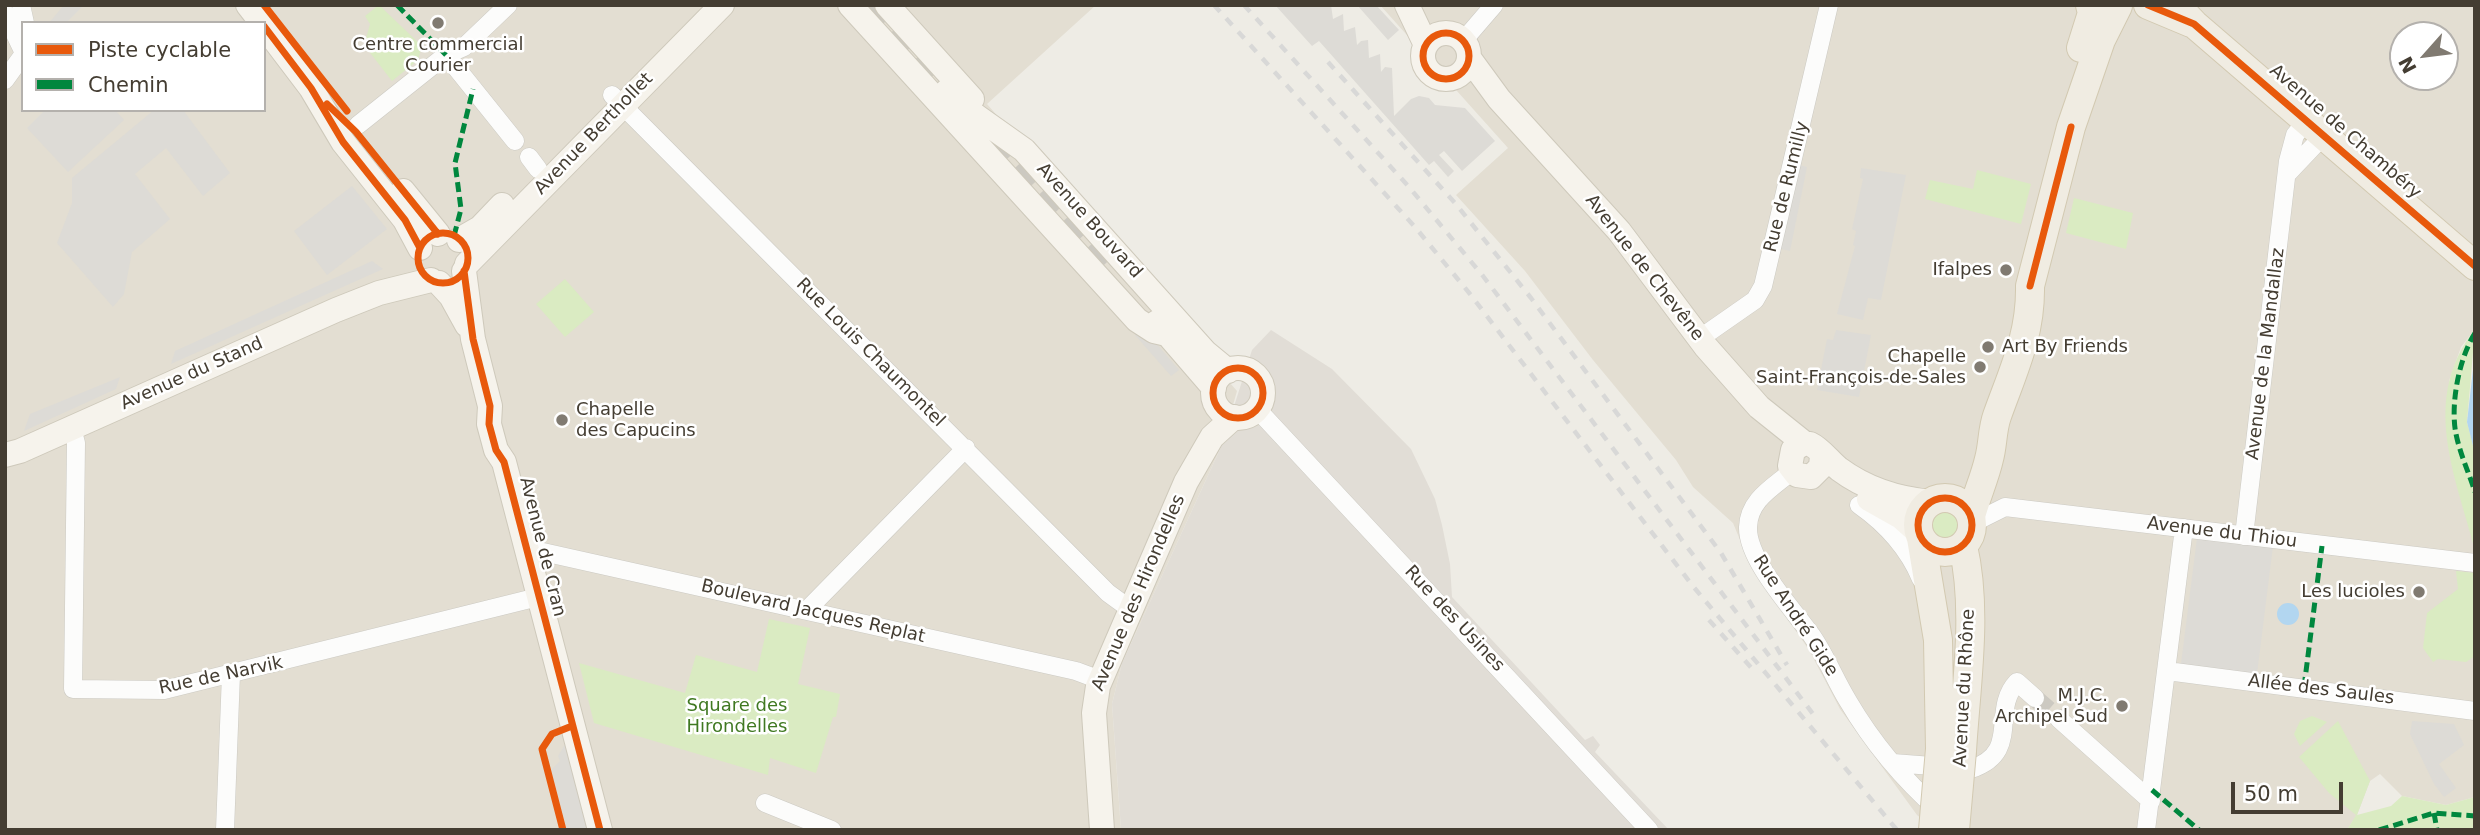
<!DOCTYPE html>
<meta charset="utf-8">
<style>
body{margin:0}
#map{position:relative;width:2480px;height:835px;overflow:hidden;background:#eeece5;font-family:"DejaVu Sans",sans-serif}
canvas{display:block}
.frame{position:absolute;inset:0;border:7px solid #443d32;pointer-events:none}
.legend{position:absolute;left:21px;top:21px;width:245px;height:91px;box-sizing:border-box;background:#fff;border:2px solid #b4b1ad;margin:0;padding:9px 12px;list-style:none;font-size:21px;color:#443d32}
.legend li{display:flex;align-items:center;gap:14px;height:35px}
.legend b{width:35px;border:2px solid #b4b1ad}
.north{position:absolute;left:2389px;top:21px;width:70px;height:70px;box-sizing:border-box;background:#fff;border:2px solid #b4b1ad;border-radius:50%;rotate:242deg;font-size:19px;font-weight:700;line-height:28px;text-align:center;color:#443d32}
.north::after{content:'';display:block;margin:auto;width:24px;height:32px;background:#807a71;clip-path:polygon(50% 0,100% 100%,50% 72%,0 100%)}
.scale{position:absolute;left:2231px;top:782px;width:112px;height:32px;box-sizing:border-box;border:4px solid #443d32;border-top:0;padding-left:9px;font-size:21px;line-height:24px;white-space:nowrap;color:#443d32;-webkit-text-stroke:5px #fff;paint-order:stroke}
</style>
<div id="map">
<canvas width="2480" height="835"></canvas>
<div class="frame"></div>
<ul class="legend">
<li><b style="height:9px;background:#e8590c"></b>Piste cyclable</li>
<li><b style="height:9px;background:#00873e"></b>Chemin</li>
</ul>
<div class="north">N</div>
<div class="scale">50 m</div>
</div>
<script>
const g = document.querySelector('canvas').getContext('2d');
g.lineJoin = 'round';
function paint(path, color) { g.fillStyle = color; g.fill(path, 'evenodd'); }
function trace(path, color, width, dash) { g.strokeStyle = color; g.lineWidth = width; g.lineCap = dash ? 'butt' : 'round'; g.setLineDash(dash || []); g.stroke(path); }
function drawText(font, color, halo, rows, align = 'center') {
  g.font = font + ' "DejaVu Sans",sans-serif'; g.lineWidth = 5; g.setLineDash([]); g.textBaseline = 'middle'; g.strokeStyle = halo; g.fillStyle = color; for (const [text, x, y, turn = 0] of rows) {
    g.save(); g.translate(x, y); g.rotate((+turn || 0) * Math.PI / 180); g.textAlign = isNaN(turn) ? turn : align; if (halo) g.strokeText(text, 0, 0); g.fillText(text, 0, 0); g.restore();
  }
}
paint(new Path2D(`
 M5,5H1096L987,104L1237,391L1221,447L1122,663L1112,704L1121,830H5ZM23,23H264V110H23Z
 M1380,5H2475V329L2461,347L2449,381L2475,548V797L2446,805L2402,796L2380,774L2370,781L2357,815L2347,830H1936L1917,815L1840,709L1809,650L1750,564L1733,523L1693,487L1676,460L1593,360L1525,271L1456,195L1508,148ZM2403,35H2445V77H2403Z`), '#e3ded2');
paint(new Path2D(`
 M1271,330L1332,369L1411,449L1435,499L1442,525L1450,564L1452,597L1585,740L1593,736L1600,745L1595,752L1669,830H1121L1112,704L1122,663L1221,447L1252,350Z`), '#e1ddd6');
paint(new Path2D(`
 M379,5L422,46L418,60L392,81L364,45L370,24L365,16Z
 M1977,170L2031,184L2021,224L1925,199L1930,180L1973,189Z
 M2074,198L2133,213L2126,249L2066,233Z
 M565,279L594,312L565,337L536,304Z
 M2475,329L2467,422L2475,453V550C2455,474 2420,399 2475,329Z
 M1929 525a17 17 0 1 1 34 0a17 17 0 1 1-34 0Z
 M2456,571L2475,573V656L2466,662L2438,659L2433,662L2423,648L2427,613L2458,589Z
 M769,619L810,628L798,684L840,694L836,717H833L816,773L770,758L768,775L594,723L579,663L685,693L696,655L757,672Z
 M2312,716L2327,722L2300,746L2294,734L2300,721Z
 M2338,721L2370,781L2357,815L2391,806L2402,796L2446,805L2475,797V830H2347L2356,815L2329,793L2299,757Z`), '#daebc2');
paint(new Path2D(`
 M64,5H84L66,23H49Z
 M1275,5H1331L1333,19L1343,14L1344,31L1355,27L1357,45L1361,41L1368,40L1369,58L1380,54L1381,72L1385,67L1392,68L1394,116L1411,99L1419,96L1429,98L1435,105L1465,108L1495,141L1462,171L1444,151L1439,155L1454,171L1448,177L1434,161L1429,165L1319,41L1312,46Z
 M1357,5H1376L1399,30L1388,40Z
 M45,110H115L124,120L68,172L27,128Z
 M154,110H183L230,173L203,196L166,148L135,174L170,219L132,252L124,294L113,307L57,243L72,203V178Z
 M1799,165L1807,167L1790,251L1781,249Z
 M1861,168L1906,175L1881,300L1868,298L1863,320L1837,314L1855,246L1853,245L1856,231L1852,229L1863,179L1860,178Z
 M352,186L387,229L327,275L294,231Z
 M372,261L383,269L171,364L175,351Z
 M1143,328L1179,370L1171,376L1135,335Z
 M1836,330L1871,335L1859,397L1817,390L1827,339L1833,340Z
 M120,377L116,389L24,431L30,414Z
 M2197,538L2273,546L2257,674L2181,664Z
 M2412,721L2454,724L2464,745L2439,764L2456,788L2444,797L2434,784L2410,734Z
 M569,738L595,830H567L551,770L560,761L558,756Z`), '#dddbd6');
paint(new Path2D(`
 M2475,352V454L2467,422Z
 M2277 614a11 11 0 1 1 22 0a11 11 0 1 1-22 0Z`), '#b2d6f0');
trace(new Path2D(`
 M2035,698L2059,719`), '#ccc9c1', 18, [18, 9]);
trace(new Path2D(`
 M868,5L939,83
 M990,142L1105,264`), '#ccc9c1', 24, [24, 12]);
const street = new Path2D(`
 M21,5L25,23
 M5,13L23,51
 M1463,41L1494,5
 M446,55L515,141
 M5,80L23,55
 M612,95L1108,593L1130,609
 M358,125L446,55L464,47L508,5
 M529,157L538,169
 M2289,172L2325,134
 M1699,339L1755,300L1763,286L1829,5
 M1257,409L1649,830
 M72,428L76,443L73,689L164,690L538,597
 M1792,471C1774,487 1749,499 1748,527C1747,560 1793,609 1812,636C1826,656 1835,680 1848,701C1872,742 1904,780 1939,811
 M1859,505C1886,524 1908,548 1921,579
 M1973,523L2005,507L2475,563
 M2244,536L2288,161L2295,135L2308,119
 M525,548L1076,671L1100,680
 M807,610L966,448
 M2167,671L2475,711
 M2059,719L2151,801
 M1893,763L1971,769C2022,752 1990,711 2017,682L2035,698
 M765,803L832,830
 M225,830L231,674
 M2146,830L2184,528`);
const secondary = new Path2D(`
 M248,5L262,23
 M850,5L1137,320L1154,331L1167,334
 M887,5L972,99
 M1407,5L1426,45
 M264,26L311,88L343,142L405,220L420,248
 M1423 56a23 23 0 1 1 46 0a23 23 0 1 1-46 0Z
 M1469,58L1499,99L1619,231L1706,347L1759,407L1804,443
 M947,91L962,106L1024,150L1205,352L1228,371
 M403,191L438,234
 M459,240L480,228L502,205
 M467,264L722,5
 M464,271L473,339L490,406L489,424L496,450L504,462L600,830
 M439,283L451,296L467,325
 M1157,322L1214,388
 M1213 393a25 25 0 1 1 50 0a25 25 0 1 1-50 0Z
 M5,455L20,451L336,310L379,293L431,280
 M1822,455L1821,467L1811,477L1797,475L1790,466L1793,450L1804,443L1810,444C1821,449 1829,461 1839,469C1866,489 1897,499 1931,502
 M1869,499L1901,517L1920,534
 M1102,830L1094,713L1098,686L1186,482L1212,437L1234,417`);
const primary = new Path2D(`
 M2148,5L2191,23
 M2176,5L2194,24L2475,266
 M2081,48L2092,13L2090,5
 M1918 525a27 27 0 1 1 54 0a27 27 0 1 1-54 0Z
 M1971,516C1976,497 1985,477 1989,459C1993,445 1992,430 1997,416C2013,371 2031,335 2030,286L2071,127L2101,40L2118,6
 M1921,538L1938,640L1940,749
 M1962,751C1966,685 1978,611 1963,546`);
trace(street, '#cccac3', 19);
trace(secondary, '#cec9bb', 26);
trace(primary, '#d2c9b1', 30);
trace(street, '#fcfcfb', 18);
trace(secondary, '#f6f3ec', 24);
trace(primary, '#f0ece2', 28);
trace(new Path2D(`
 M1214,5L1415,227L1470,294L1692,585L1897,830
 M1244,5L1409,187L1483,276L1813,714
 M1328,62L1455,203L1531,298L1721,553L1787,665
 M1709,620L1756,673`), '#d8d8d7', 4.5, [9, 9]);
const primaryBridge = new Path2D(`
 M1933,830L1940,749
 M1955,830L1962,751`);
trace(primaryBridge, '#d2c9b1', 30, []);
trace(primaryBridge, '#f0ece2', 28);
trace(new Path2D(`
 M397,5L446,55
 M454,236L461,209L455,163L473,89
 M2475,333C2459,358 2450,405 2456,434C2460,454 2469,473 2475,492
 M2304,687L2322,546
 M2152,790L2199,830
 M2434,813L2437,830
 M2379,830L2434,813L2475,816`), '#00873e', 5, [10, 5]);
trace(new Path2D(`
 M264,5L347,111
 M2148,5L2194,24L2475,266
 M264,26L311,88L343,142L405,220L420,248
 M1423 56a23 23 0 1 1 46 0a23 23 0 1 1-46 0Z
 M327,104L356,132L438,234
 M418 258a25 25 0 1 1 50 0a25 25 0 1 1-50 0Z
 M464,271L473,339L490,406L489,424L496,450L504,462L600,830
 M2030,286L2071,127
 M1213 393a25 25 0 1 1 50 0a25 25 0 1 1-50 0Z
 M1918 525a27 27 0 1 1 54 0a27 27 0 1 1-54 0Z
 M563,830L542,749L552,734L572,726`), '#e8590c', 7);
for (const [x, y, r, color] of [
 [438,23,7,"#807a71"],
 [2006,270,7,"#807a71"],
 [1988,347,7,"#807a71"],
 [1980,367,7,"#807a71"],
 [562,420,7,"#807a71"],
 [2419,592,7,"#807a71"],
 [2122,706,7,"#807a71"]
]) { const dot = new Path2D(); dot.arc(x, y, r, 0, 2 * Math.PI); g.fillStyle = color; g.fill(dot); trace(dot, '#fff', 2.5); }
drawText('18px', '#443d32', '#fff', [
 ["Centre commercial",438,45,"center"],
 ["Courier",438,66,"center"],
 ["Ifalpes",1992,270],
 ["Art By Friends",2002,347,"left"],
 ["Chapelle",1966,357],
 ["Saint-François-de-Sales",1966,378],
 ["Chapelle",576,410,"left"],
 ["des Capucins",576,431,"left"],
 ["Les lucioles",2405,592],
 ["M.J.C.",2108,696],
 ["Archipel Sud",2108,717]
], 'right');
drawText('18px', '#443d32', '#fff', [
 ["Avenue de Chambéry",2345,132,41],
 ["Avenue Berthollet",594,134,-46],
 ["Rue de Rumilly",1787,187,-76],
 ["Avenue Bouvard",1089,221,48],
 ["Avenue de Chevêne",1644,268,52],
 ["Rue Louis Chaumontel",870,353,45],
 ["Avenue de la Mandallaz",2266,354,-83],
 ["Avenue du Stand",192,374,-24],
 ["Avenue du Thiou",2222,533,7],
 ["Avenue de Cran",542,547,76],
 ["Avenue des Hirondelles",1139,593,-67],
 ["Boulevard Jacques Replat",813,612,13],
 ["Rue André Gide",1795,616,57],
 ["Rue des Usines",1454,619,47],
 ["Rue de Narvik",221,676,-12],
 ["Avenue du Rhône",1965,688,-87],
 ["Allée des Saules",2321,690,7]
]);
drawText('18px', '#407922', '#fff', [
 ["Square des",737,706],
 ["Hirondelles",737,727]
]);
</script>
